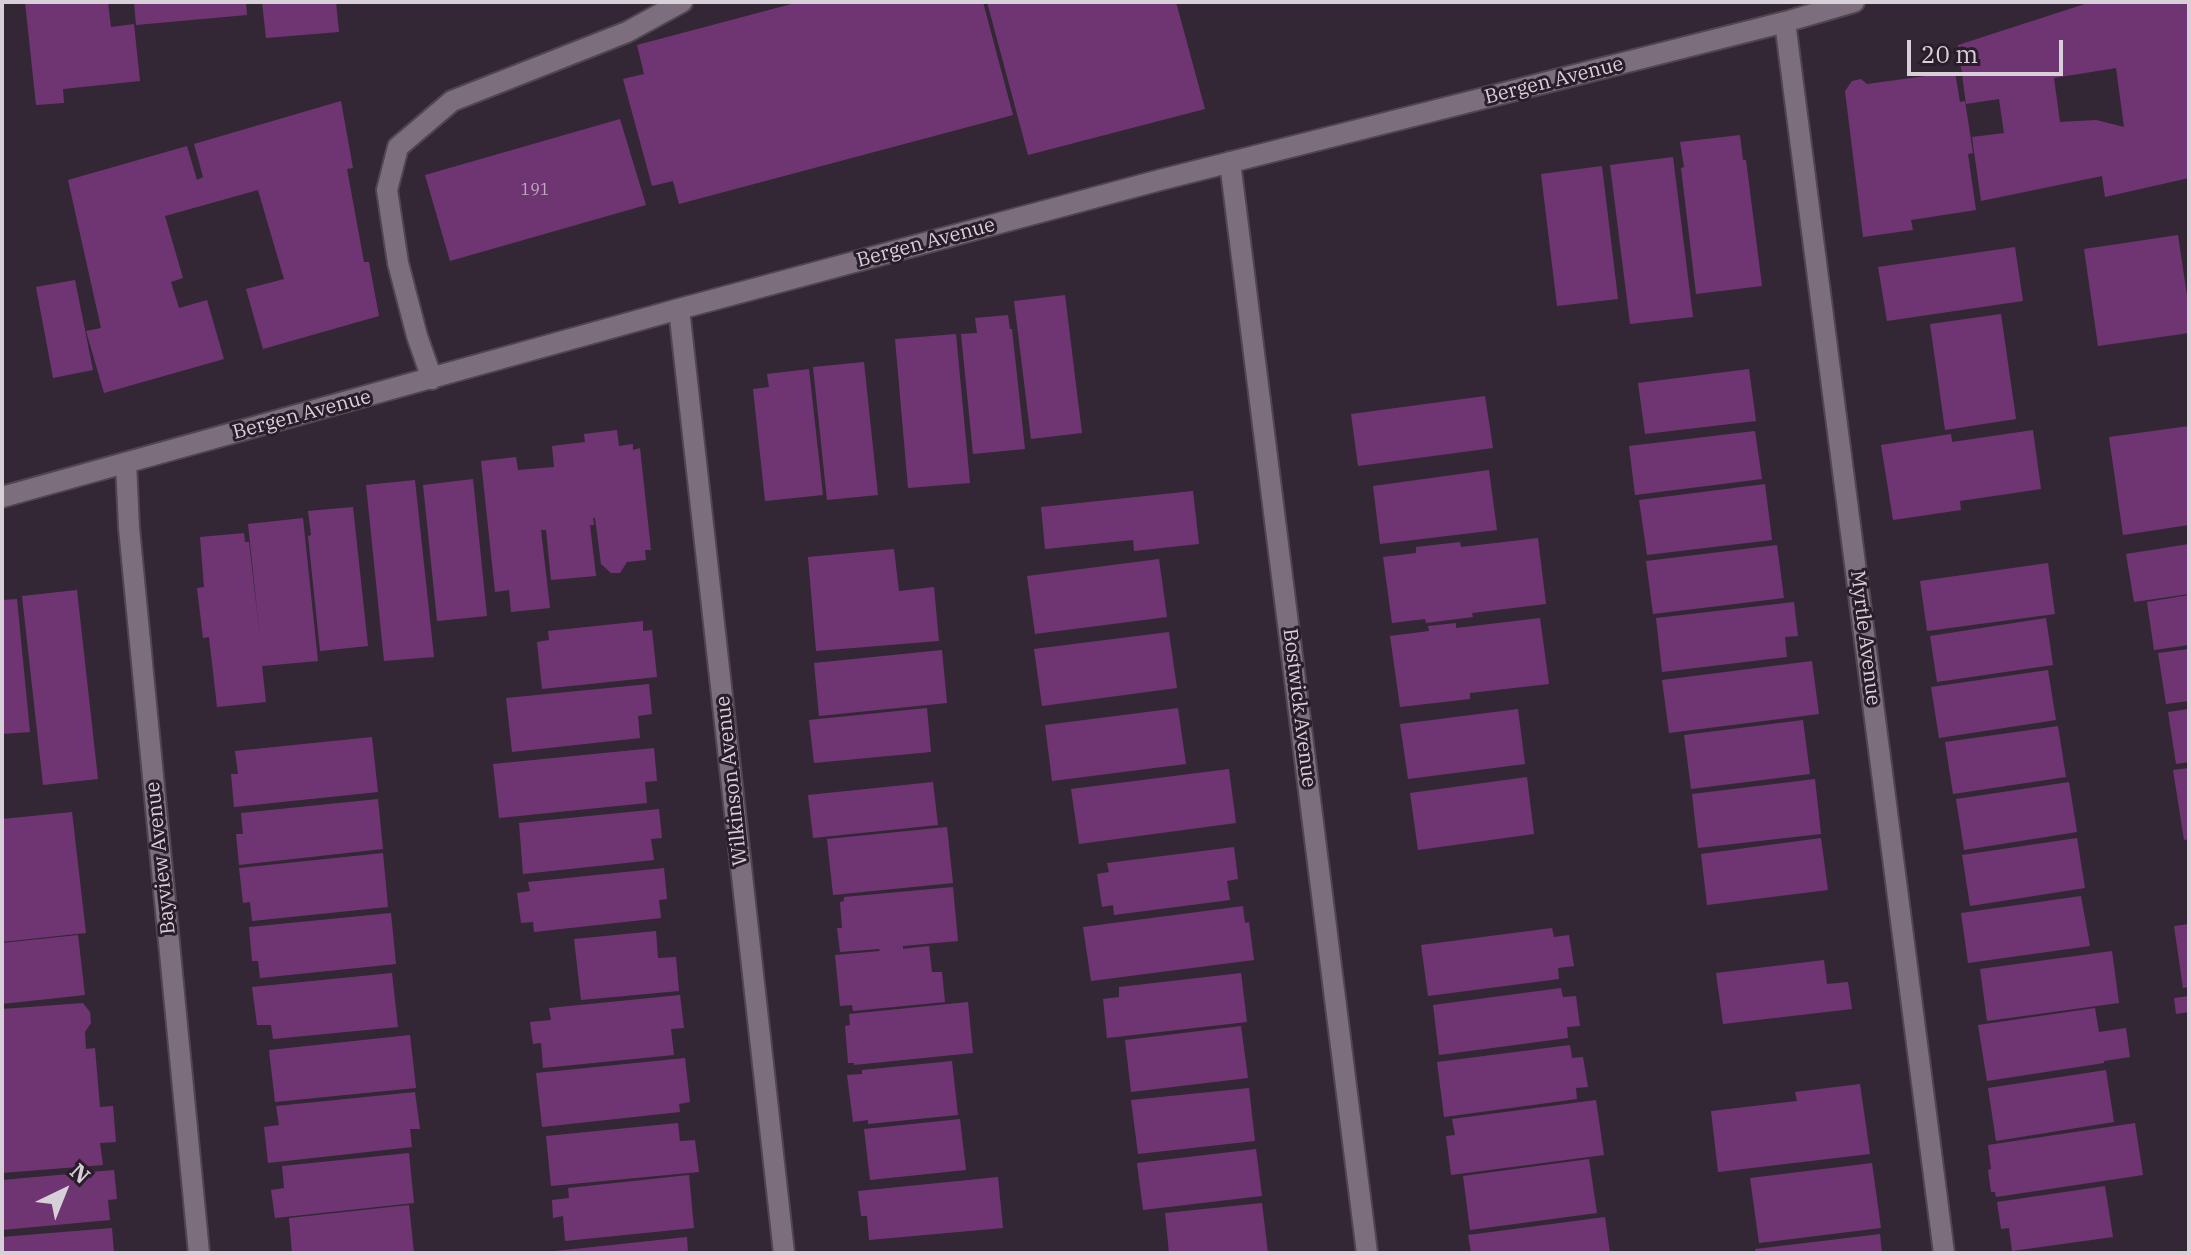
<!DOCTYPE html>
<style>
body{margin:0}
#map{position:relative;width:2191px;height:1255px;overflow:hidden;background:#342735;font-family:"IBM Plex Serif",serif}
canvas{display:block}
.frame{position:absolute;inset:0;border:4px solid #d8d0d9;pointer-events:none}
.north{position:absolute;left:24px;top:1151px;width:80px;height:80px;-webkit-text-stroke:6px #2a1d2b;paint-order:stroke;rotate:43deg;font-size:22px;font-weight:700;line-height:32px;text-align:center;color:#d8d0d9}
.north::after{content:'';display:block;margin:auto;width:28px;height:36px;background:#d8d0d9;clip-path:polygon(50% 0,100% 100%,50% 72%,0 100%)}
.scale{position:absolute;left:1907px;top:40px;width:156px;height:36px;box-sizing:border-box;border:4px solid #d8d0d9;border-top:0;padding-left:10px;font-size:24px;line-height:28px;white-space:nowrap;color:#d8d0d9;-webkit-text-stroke:6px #2a1d2b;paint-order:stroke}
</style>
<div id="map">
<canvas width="2191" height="1255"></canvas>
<div class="frame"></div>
<div class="north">N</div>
<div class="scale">20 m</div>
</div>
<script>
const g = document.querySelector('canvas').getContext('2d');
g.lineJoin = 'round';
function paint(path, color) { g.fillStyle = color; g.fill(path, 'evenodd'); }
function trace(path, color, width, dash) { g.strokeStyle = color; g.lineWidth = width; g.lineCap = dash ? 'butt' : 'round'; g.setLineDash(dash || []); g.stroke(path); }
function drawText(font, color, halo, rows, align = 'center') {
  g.font = font + ' "IBM Plex Serif",serif'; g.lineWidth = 6; g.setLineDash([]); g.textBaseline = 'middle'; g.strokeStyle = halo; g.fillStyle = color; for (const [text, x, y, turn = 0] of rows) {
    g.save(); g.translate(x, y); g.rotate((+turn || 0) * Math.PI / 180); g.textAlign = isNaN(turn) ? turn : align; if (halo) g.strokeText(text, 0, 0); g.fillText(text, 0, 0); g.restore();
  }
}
paint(new Path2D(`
 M25,2H108L111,27L134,24L140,81L63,89L64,103L36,105Z
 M134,2H246L247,15L136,25Z
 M262,2H336L339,32L266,38Z
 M799,2H983L1013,115L679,204L673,181L652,186L623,79L644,74L637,45Z
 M987,2H1176L1205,109L1028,155Z
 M2091,2H2189V178L2105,197L2102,176L1981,201L1972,137L2004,133L1999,99L1966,104L1958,45ZM2116,68L2124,127L2096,120L2060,122L2054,78Z
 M1955,72L1960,102L1965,101L1973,153L1968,154L1976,210L1911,220L1913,230L1863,237L1845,91L1852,81L1861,79L1867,84Z
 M341,101L353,168L347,169L364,262H369L379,316L263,349L246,289L284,279L258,190L233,197L165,216L183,278L171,282L179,308L207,300L224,359L104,393L86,331L101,328L68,180L187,146L197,180L203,177L194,144Z
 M620,119L646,205L450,261L425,175Z
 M1740,135L1743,160H1746L1762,286L1696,294L1681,168L1684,167L1680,142Z
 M1673,157L1693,317L1630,324L1610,165Z
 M1602,166L1618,299L1557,306L1541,174Z
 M2178,235L2189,309V333L2098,346L2084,249Z
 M2015,247L2023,301L1887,321L1878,267Z
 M75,280L93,370L53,378L36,287Z
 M1065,295L1082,433L1031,439L1014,301Z
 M2001,314L2016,419L1945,430L1930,324Z
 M1008,315L1010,329H1012L1025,449L973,454L961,334L977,333L975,318Z
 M956,334L970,483L908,488L895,339Z
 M864,362L878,495L827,500L813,367Z
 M809,369L823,495L765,501L753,389L769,387L767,374Z
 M1749,369L1756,421L1645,434L1638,383Z
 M1485,396L1493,448L1358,466L1351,414Z
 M2189,426V525L2123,535L2109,437Z
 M617,430L619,446L633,444V450L640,448L651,550H645L646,560L627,562L620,573H611L601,564L595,518H593L594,525H590L596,576L551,580L546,530H541L550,608L511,612L509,590L495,592L481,461L516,457L518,470L554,467L552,446L585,442L584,434Z
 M2033,430L2041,489L1960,501L1961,510L1893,520L1881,445L1951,434L1952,442Z
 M1755,431L1762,479L1635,495L1629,446Z
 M1489,470L1497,530L1380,544L1373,486Z
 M473,479L487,616L437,621L423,485Z
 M415,480L434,657L384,661L366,485Z
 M1765,484L1772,540L1647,555L1639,500Z
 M1193,491L1199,544L1134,551L1133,540L1045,549L1041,507Z
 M353,507L368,646L320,651L308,536L311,535L308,511Z
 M303,518L318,661L262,666L266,702L217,707L209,637L203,638L197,588L204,587L200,537L244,533L245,542H249L260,638L248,524Z
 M1538,538L1546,604L1472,613L1473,617L1426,623L1425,619L1392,623L1383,557L1416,553V547L1460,542L1461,547Z
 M2189,544V594L2134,602L2126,554Z
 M1777,545L1784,598L1653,614L1646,561Z
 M894,549L899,591L934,587L939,641L816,651L808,557Z
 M1159,559L1167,617L1035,634L1027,576Z
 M2048,563L2055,614L1927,631L1920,581Z
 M77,590L98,779L43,785L22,596Z
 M2189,595V645L2154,650L2147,602Z
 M17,599L30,732L2,734V600Z
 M1794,602L1798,636L1785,637L1787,657L1662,672L1656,618Z
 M1540,618L1549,684L1470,693V699L1400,707L1390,636L1429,631L1428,626L1456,623V628Z
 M2046,618L2053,665L1937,682L1930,636Z
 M643,621V631L652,630L657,677L542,689L537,642L549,640L548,631Z
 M1169,632L1177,688L1042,706L1034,649Z
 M2189,649V701L2166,704L2158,653Z
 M942,650L947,703L819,716L814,663Z
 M1812,661L1819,714L1669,733L1662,680Z
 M2048,670L2056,720L1939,738L1931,687Z
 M649,684L652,714L638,716L640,738L512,752L506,698Z
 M927,708L931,752L814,763L809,720Z
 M1178,708L1186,764L1052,781L1045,725Z
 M1518,709L1525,764L1408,779L1400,724Z
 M2189,709V762L2176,764L2168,712Z
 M1803,720L1810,774L1691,789L1684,735Z
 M2058,726L2066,777L1953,794L1945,742Z
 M372,737L378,792L234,807L231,774H238L235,751Z
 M654,748L657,781L645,782L647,803L499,818L493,764Z
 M2189,768V839L2184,840L2173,770Z
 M1229,769L1236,823L1079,844L1071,789Z
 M1527,777L1534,834L1418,850L1410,793Z
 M1815,779L1821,834L1698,848L1692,794Z
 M933,782L938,825L813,838L808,795Z
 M2069,782L2077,832L1964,850L1956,799Z
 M378,799L383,849L239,865L236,834H243L241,813Z
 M659,809L662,838L651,839L654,860L523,874L519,823Z
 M72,812L86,933L2,942V819Z
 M947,827L953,883L833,895L827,839Z
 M1821,838L1828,890L1707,905L1701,854Z
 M2077,838L2085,888L1970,906L1962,855Z
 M1234,847L1238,879L1227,881L1230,900L1114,915L1113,905L1102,907L1097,874L1109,872L1107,863Z
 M383,853L388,907L252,921L250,902L243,903L239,868Z
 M664,868L667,899L659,900L661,918L534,932L533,922L521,923L517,893L530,891L528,882Z
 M953,887L958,941L903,946V949L929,946L932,972H942L945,1002L853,1011L852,1005L840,1006L835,955L880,951L879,949L840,952L837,928H842L840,902L844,901V897Z
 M2081,896L2090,946L1968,963L1961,913Z
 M1243,906L1245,923L1249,922L1254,960L1091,981L1083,927Z
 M391,913L396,964L260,978L258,961H252L249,927Z
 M2189,924V987L2183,988L2174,926Z
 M1552,928L1554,937L1569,935L1574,966L1558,968L1559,979L1428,996L1421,945Z
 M656,931L658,958L676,957L679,991L581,1000L574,939Z
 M78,935L85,995L2,1004V943Z
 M2112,951L2119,1003L1987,1021L1980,969Z
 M1824,960L1827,984L1848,982L1852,1009L1723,1024L1716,973Z
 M392,973L398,1027L273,1039L271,1025H257L252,987Z
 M1241,973L1247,1022L1107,1038L1103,999L1119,997V987Z
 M1561,988L1563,997L1576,996L1580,1026L1567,1027L1568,1038L1439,1055L1433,1005Z
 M680,995L684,1028L671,1029L674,1055L543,1068L541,1043L533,1044L530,1022L551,1020L549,1008Z
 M2189,996V1012L2176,1014L2174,998Z
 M968,1002L973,1053L854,1065V1063H848L845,1026L850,1025L849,1014Z
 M83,1003L90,1012L91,1023L85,1032L86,1049L95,1048L100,1107L113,1106L116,1142L100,1143L103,1165L2,1173V1009Z
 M2095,1008L2099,1032L2126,1028L2130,1057L2104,1061V1063L1987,1081L1978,1025Z
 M1241,1026L1248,1078L1131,1092L1125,1040Z
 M410,1035L416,1088L275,1102L269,1050Z
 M1570,1045L1572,1058L1583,1057L1588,1087L1576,1088L1577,1099L1444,1117L1437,1062Z
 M685,1058L690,1102L679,1104L680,1112L542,1127L536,1073Z
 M952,1061L958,1115L868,1124V1120L853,1122L847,1075L862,1074V1070Z
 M2106,1070L2114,1122L1996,1141L1988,1088Z
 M1860,1084L1870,1154L1718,1172L1711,1111L1797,1101L1795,1092Z
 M1249,1088L1255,1141L1138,1154L1131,1100Z
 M415,1092L420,1129H410L412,1147L268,1163L264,1127L279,1125L276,1106Z
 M1596,1100L1604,1155L1451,1175L1446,1136L1455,1135L1452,1119Z
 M960,1119L966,1170L870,1180L864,1129Z
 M678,1123L680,1141L695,1140L699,1172L551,1186L546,1136Z
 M2135,1123L2143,1175L1996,1197L1995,1192H1991L1988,1170L1991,1169L1988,1145Z
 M1256,1149L1262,1196L1143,1210L1137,1163Z
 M409,1153L414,1203L275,1218L271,1190L284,1188L282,1166Z
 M1589,1159L1597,1213L1470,1230L1463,1176Z
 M1872,1163L1881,1228L1759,1243L1750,1178Z
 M114,1170L117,1199L108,1200L110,1220L2,1230V1180Z
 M689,1175L694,1228L565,1241L563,1216L553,1218L552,1200L569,1198L568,1188Z
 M998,1177L1003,1228L869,1240L867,1216H861L858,1191Z
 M2105,1186L2113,1237L2012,1251L2009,1228L2001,1229L1997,1202Z
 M1262,1203L1268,1253H1169L1165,1213Z
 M409,1205L414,1253H292L289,1218Z
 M1605,1217L1610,1253H1471L1468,1235Z
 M112,1228L114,1253H2V1237Z
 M1880,1234L1882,1253H1756L1755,1249Z
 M687,1237L688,1253H555V1251Z`), '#6f3573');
const minor = new Path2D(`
 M1785,22L1944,1253
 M1230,162L1367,1253
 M679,309L784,1253
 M432,379L417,336L398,263L387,190L398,147L452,101L627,32L682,2
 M126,463L129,528L199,1253
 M2,497L679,309L1160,180L1785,22L1854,2`);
trace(minor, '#504551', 24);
trace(minor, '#7d6e7e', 20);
drawText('16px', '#bea9c0', null, [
 ["191",535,190]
]);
drawText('20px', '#d8d0d9', '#2a1d2b', [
 ["Bergen Avenue",1554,81,-14],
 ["Bergen Avenue",926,243,-15],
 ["Bergen Avenue",302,415,-15],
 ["Myrtle Avenue",1865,638,83],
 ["Bostwick Avenue",1299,708,83],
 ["Wilkinson Avenue",732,781,-96],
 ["Bayview Avenue",161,858,-96]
]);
</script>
